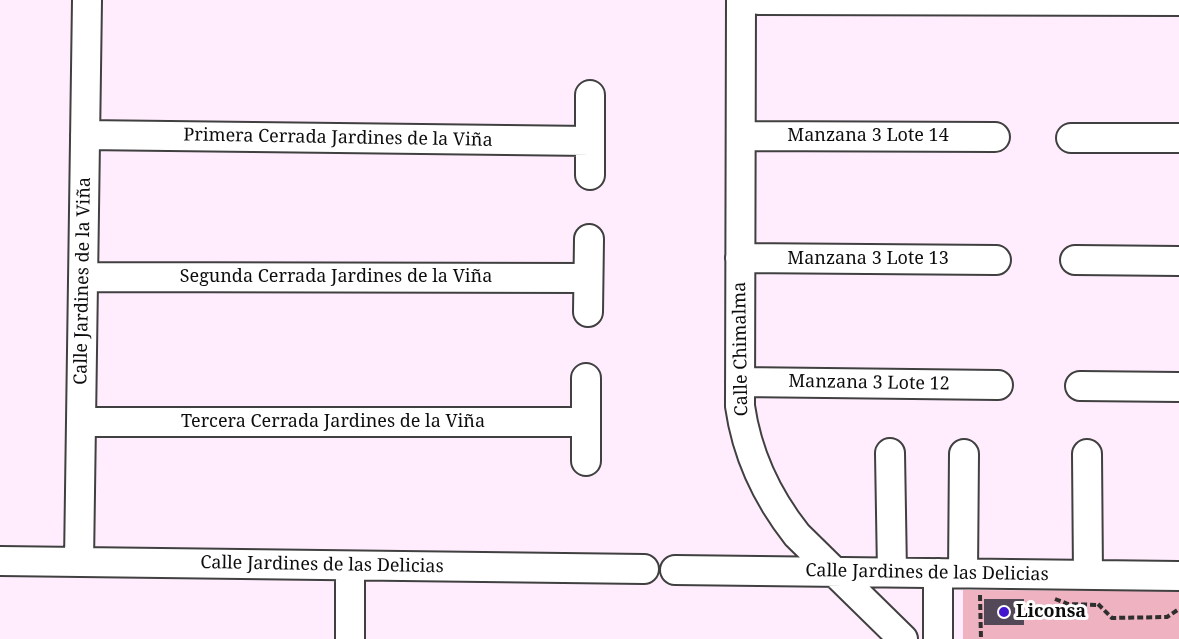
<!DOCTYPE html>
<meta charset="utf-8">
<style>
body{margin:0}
canvas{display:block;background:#ffedfd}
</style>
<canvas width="1179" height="639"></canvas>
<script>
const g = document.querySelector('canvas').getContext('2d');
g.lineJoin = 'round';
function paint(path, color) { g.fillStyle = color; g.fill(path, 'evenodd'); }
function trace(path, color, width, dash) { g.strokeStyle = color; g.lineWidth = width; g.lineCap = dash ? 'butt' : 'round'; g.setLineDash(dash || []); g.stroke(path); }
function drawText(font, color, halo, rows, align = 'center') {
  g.font = font + ' "Noto Serif",serif'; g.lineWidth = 6; g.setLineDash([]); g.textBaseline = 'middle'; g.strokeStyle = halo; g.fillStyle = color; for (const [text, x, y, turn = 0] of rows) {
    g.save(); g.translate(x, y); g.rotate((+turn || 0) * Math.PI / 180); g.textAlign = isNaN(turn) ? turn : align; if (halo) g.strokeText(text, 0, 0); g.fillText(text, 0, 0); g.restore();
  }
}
paint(new Path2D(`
 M963,590L1179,591V639H963Z`), '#eeb2c0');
paint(new Path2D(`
 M984,599H1024V625H984Z`), '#524857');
const minor = new Path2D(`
 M741,0L740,406C747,455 767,497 797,535L903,639
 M759,0L1179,1
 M85,135L590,141
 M741,136L995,137
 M1071,138H1179
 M590,175V95
 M740,258L996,260
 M1075,260L1179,261
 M83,277L588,278
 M588,312L589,239
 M740,382L998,385
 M1080,386L1179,387
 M81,422H586
 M890,453L892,572
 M1087,454L1088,575
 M586,461V378
 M0,561L644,569
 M79,562L87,0
 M350,566V639
 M675,570L1179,576
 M963,573L964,454
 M938,639V573`);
trace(minor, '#404040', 32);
trace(new Path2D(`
 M980,595L981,639
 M1055,599L1068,604L1099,605
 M1098,604L1112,618L1167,617L1179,609`), '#2f2f2f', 4, [6, 3]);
trace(minor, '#fff', 28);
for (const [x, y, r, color] of [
 [1004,612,6,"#4116cc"]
]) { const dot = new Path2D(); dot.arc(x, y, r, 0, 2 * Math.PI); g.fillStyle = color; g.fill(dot); trace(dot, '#fff', 2); }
drawText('18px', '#0d0d0d', '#fff', [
 ["Manzana 3 Lote 14",868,136],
 ["Primera Cerrada Jardines de la Viña",338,138,1],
 ["Manzana 3 Lote 13",868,259],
 ["Segunda Cerrada Jardines de la Viña",336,277],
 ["Calle Jardines de la Viña",83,281,-89],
 ["Calle Chimalma",741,349,-91],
 ["Manzana 3 Lote 12",869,383,1],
 ["Tercera Cerrada Jardines de la Viña",333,422],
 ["Calle Jardines de las Delicias",322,565,1],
 ["Calle Jardines de las Delicias",927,573,1]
]);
drawText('bold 18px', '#0d0d0d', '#fff', [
 ["Liconsa",1016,612]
], 'left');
</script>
